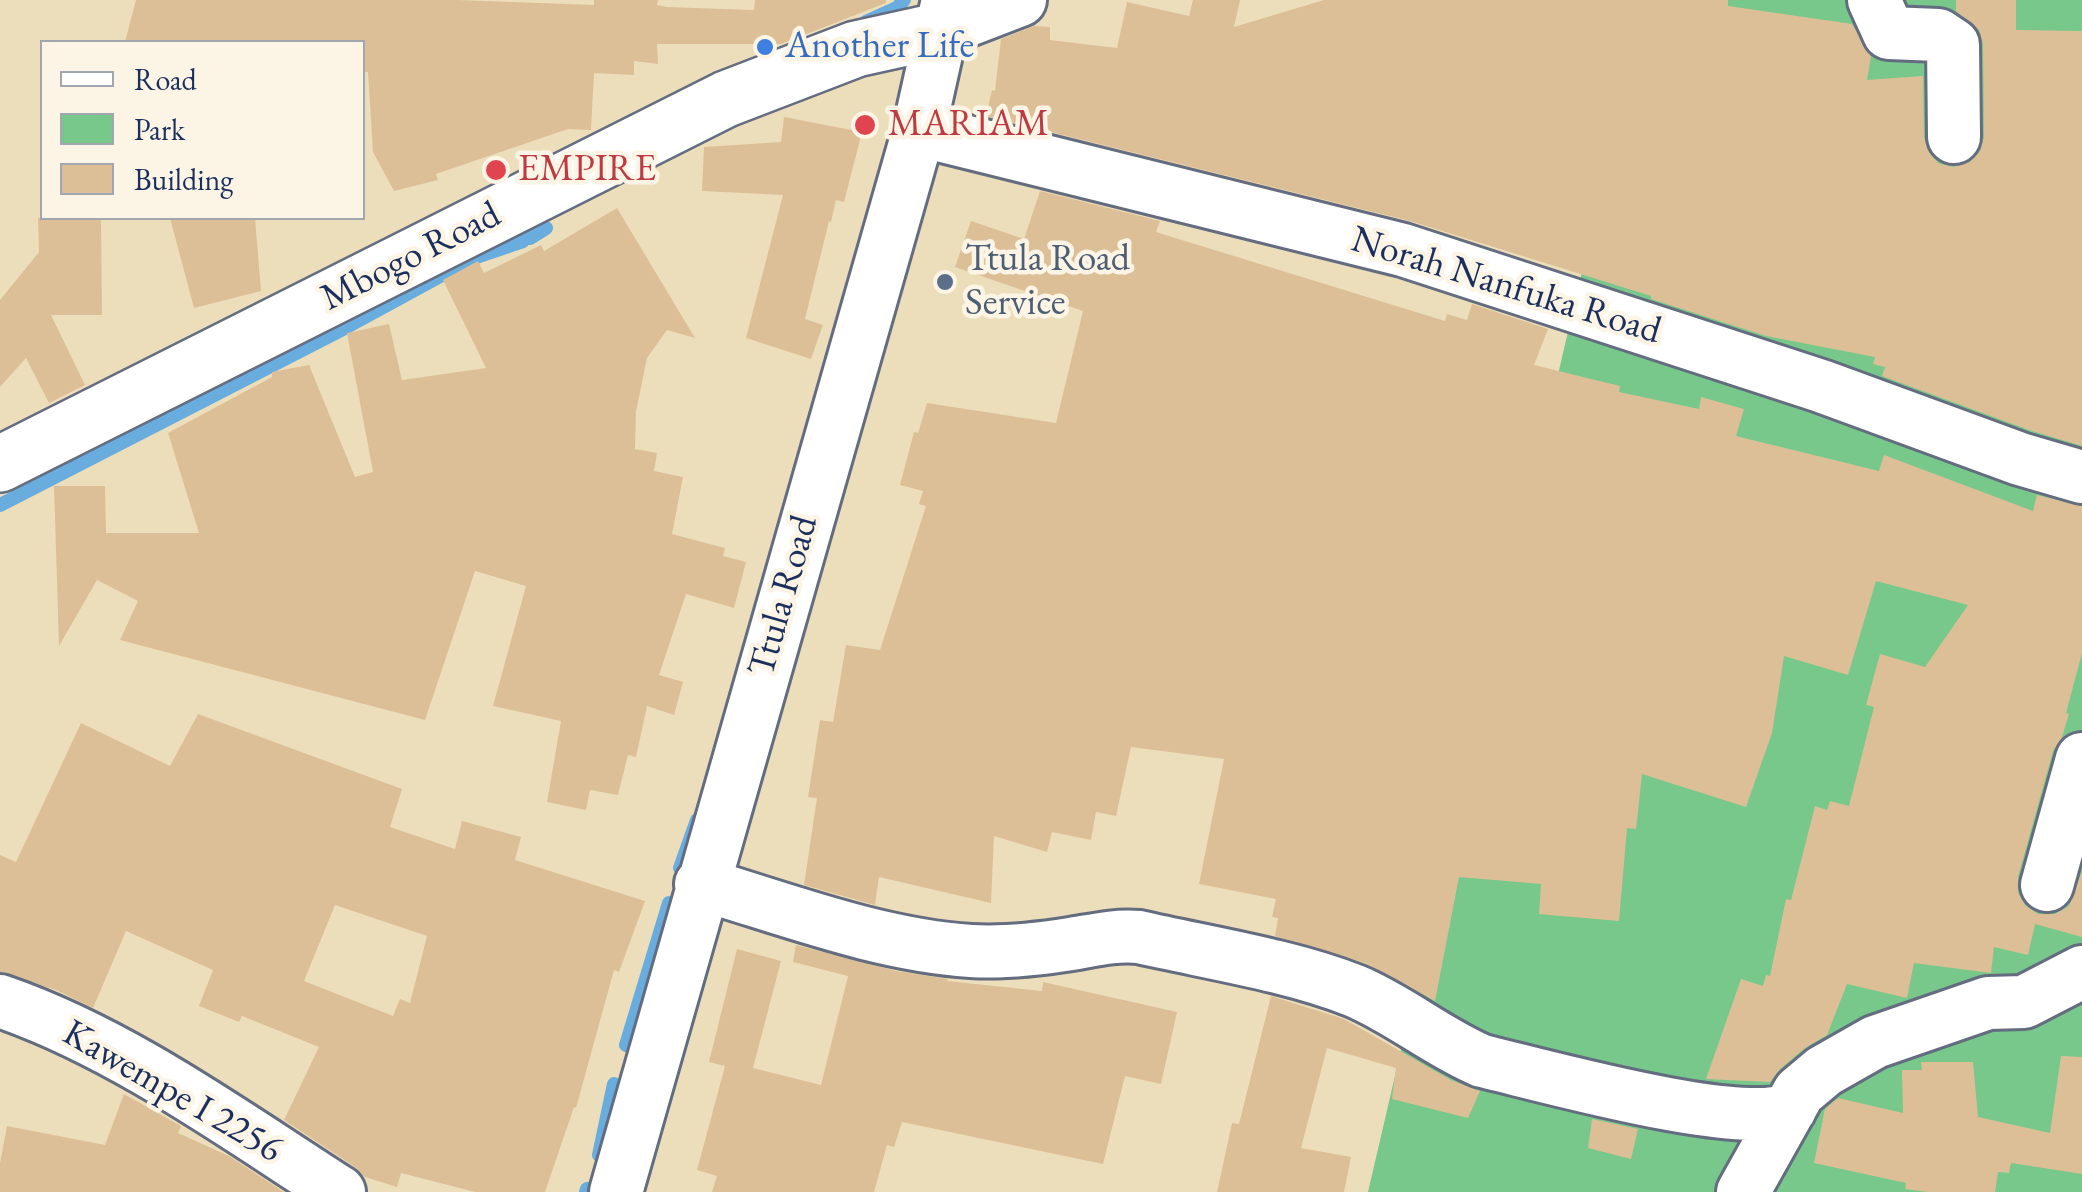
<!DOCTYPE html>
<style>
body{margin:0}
#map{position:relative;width:2082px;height:1192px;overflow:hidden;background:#eddebb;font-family:"EB Garamond",serif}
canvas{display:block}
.legend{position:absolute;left:40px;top:40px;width:325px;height:180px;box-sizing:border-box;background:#fcf5e5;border:2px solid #a2a6af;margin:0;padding:12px 18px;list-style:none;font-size:30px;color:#1b2f5e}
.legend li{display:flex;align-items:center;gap:20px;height:50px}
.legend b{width:50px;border:2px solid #a2a6af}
</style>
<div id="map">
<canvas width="2082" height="1192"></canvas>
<ul class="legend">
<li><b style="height:12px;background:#fff"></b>Road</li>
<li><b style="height:28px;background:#77c88a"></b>Park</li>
<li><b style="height:28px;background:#ddbf97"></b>Building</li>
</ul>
</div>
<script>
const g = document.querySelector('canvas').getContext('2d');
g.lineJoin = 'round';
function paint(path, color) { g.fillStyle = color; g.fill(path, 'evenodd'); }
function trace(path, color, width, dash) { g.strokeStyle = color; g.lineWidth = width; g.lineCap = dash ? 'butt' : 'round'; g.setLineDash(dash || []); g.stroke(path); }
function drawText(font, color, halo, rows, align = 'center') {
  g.font = font + ' "EB Garamond",serif'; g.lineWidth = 9; g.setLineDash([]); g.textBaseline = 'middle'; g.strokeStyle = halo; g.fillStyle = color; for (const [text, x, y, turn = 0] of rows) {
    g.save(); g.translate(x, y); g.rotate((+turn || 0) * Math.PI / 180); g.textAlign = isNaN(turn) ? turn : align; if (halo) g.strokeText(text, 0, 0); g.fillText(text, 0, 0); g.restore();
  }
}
paint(new Path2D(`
 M1565,0H2082V1192H1368L1590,237Z`), '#77c88a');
trace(new Path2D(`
 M866,22L897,8L904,0
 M530,238L546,228
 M0,505L337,332L473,258L523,241
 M680,868L697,820
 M626,1045L669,903
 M599,1155L614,1084
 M586,1192L587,1189`), '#69acde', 14);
paint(new Path2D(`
 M136,0H458L594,5V0H658L657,5L667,7L754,10L755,0H886V3L781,44H657L658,64L634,61V75L594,73L591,130L568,129L436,174L438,180L394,191L373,152L368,72H362V42H125Z
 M1193,0H1240L1234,27L1324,0H1728V6L1852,24L1871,56L1867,80L1923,76L1924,137L1928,151L1938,163L1953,167L1970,162L1980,151L1984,137L1983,44L1979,30L1956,11V0H2016V30L2082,31V446L2029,430L1882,376L1885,367L1873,364L1875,357L1766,336L1651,299V296L1410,221L986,116L992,90L995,91L1001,39L1034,26L1050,27V40L1117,48L1127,2L1189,16Z
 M784,117L862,132L844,202L836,200L831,222L829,221L805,319L823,325L811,359L746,338L783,195L702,191L704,147L781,142Z
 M1040,191L1160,221L1156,232L1445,321L1447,314L1467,320L1472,304L1548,329L1534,365L1620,386L1619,392L1699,409L1701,397L1744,409L1736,436L1879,471L1884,455L2033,511L2037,495L2082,506V653L2066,713L2069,714L2062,737L2053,751L2018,877V892L2025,905L2038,914H2055L2069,906L2082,871V937L2035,924L2028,955L1994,947L1991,973L1914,963L1907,998L1847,984L1827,1035L1805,1048L1780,1069L1770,1082L1706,1079L1741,979L1763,986L1766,975L1770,976L1786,899L1791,900L1815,806L1827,810L1830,801L1849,806L1874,707L1866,705L1880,654L1925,667L1968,605L1876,581L1848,675L1784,656L1772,733L1746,807L1642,774L1636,829L1627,828L1619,921L1539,914L1541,884L1459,877L1435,1001L1365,963L1275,936L1278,918L1272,917L1276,899L1199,884L1224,759L1131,747L1116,816L1096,812L1091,840L1052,832L1047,852L994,836L991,903L879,877L875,905L804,885L817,798L808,797L820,720L833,722L846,645L880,650L926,506L919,504L923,491L900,485L914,432L918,433L927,403L1056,423L1083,311L955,267L971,221L1024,239Z
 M617,208L695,338L667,330L647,358L636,412L635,449L657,453L654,471L683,477L672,534L725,548L723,556L746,562L734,608L686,594L659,675L683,682L674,715L647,706L636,757L628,755L618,795L590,790L586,810L547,802L561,721L493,706L526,586L475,571L425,720L120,640L138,601L97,580L59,646L54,486H105L106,533H199L168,433L272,377V372L309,365L355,477L373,472L347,333L389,324L402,380L486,368L443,280L478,261L484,273L541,245L544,251Z
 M38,218H101L102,315H51L85,385L49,403L26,358L0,387V300L39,252Z
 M170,218H255L261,291L194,308Z
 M198,714L402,789L390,827L455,849L462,821L521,837L515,860L645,901L619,972L614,970L576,1108L574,1107L545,1192H475L401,1173L397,1187L365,1177L355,1167L284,1120L319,1047L242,1016L239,1022L199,1006L213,970L126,931L93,1008L56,990L0,972V855L16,862L81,723L170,766ZM335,905L427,936L410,1003L400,999L393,1016L304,981Z
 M796,945L896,971L948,979L947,981L1042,991L1043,982L1177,1012L1161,1084L1125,1076L1103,1164L902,1122L894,1147L887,1145L874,1192H712L717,1176L697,1170L725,1066L709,1062L737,949L781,961L753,1068L821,1085L848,976L793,962Z
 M1271,996L1344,1019L1451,1080L1480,1091L1468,1118L1392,1099L1396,1068L1327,1048L1301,1148L1351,1157L1344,1192H1217L1232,1123L1239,1124Z
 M2061,1056L2082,1057V1174L2011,1163L2009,1173L1998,1172L1995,1192H1928L1905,1189L1906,1183L1814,1163L1825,1109L1838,1098L1903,1113L1902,1070H1922L1921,1062H1973L1978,1117L2050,1133Z
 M124,1094L181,1126L178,1133L229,1156L284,1192H0V1163L7,1126L105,1145Z
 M1592,1119L1638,1129L1631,1159L1588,1148Z`), '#ddbf97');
const minor = new Path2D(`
 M1874,0L1889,33L1938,35L1953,45L1954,137
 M942,30L1020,0
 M919,130L1403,250L1821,386L2020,459L2082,477
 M701,884C789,910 879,945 971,951C1003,953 1039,949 1071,944C1095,940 1114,935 1139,937C1209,953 1289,965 1355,991C1400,1010 1437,1042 1482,1061C1542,1075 1741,1131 1790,1109
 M2047,885L2082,759
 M0,1001C120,1042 233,1124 339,1192
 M616,1192L919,130L948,0
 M1743,1192L1799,1092L1824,1071L1875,1042L1988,1003L2024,1002L2082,972`);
const tertiary = new Path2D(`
 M0,464L726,99L856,49L942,30`);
trace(minor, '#646c7f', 58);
trace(tertiary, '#646c7f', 60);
trace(minor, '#fff', 52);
trace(tertiary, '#fff', 55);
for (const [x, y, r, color] of [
 [765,47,10,"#3f7fe0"],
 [865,125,12,"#e0444e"],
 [496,170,12,"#e0444e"],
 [945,282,10,"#5c6f8a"]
]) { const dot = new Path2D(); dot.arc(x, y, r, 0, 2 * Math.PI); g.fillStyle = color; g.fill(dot); trace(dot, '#fcf5e5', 4); }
drawText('38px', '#366cbe', '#fcf5e5', [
 ["Another Life",785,47]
], 'left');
drawText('38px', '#be3a42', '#fcf5e5', [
 ["MARIAM",888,125],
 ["EMPIRE",518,170]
], 'left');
drawText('38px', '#1b2f5e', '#fcf5e5', [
 ["Mbogo Road",411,257,-27],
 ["Norah Nanfuka Road",1506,286,17],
 ["Ttula Road",784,596,-74],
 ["Kawempe I 2256",172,1092,30]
]);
drawText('38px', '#4e5e75', '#fcf5e5', [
 ["Ttula Road",965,260],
 ["Service",965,304]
], 'left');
</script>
